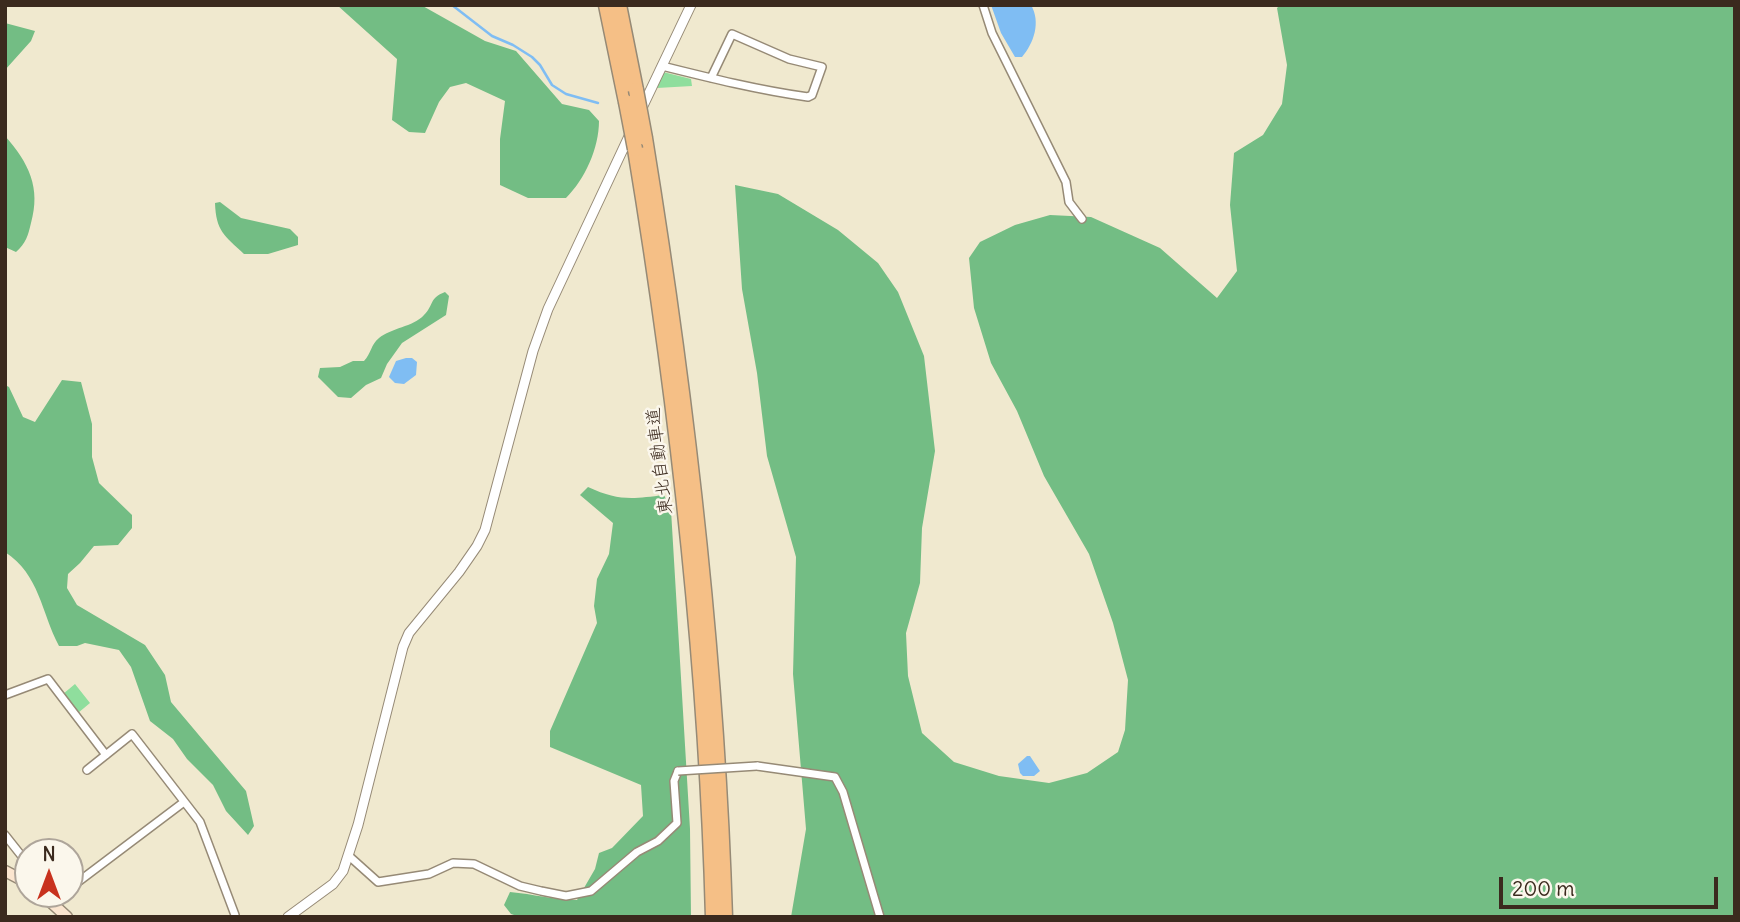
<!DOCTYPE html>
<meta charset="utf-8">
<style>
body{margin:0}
#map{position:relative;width:1740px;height:922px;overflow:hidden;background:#f0e9cf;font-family:Delius,sans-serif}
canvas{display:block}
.frame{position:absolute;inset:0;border:7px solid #3b2a1e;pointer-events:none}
.north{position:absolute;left:14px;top:838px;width:70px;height:70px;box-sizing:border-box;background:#fbf7ec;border:2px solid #aea59a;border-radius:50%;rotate:0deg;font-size:19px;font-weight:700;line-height:28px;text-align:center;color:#3b2a1e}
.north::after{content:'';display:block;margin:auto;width:24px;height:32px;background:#c8321e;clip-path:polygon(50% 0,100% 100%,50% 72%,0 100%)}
.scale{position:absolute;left:1499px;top:877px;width:219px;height:32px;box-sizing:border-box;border:4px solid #3b2a1e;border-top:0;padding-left:9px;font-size:21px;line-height:24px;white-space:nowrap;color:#3b2a1e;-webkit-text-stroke:5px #fbf7ec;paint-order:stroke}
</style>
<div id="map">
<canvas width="1740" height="922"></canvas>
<div class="frame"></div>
<div class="north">N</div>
<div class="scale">200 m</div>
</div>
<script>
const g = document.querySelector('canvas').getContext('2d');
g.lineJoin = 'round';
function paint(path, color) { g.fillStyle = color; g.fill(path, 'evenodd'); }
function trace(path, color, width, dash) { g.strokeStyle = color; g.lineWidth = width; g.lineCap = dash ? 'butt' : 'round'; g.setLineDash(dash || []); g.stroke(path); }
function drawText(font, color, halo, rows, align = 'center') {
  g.font = font + ' Delius,"Klee One",sans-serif'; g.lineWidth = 5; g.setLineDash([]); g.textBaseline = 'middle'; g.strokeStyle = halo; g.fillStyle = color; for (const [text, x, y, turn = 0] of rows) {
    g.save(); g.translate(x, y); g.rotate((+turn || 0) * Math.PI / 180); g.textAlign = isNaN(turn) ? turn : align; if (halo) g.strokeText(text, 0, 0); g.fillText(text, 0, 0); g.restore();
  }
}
paint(new Path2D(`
 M663,72L691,79L692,86L657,88Z
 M75,684L90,703L78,713L63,694Z`), '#8fde9d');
paint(new Path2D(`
 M337,5H421L485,41L516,51L562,104L589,110L599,121C599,148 585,179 566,198H528L500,185V139L505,101L466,83L450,87L439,102L425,133L409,132L392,120L397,59Z
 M1280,5H1735V917H791L806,829L793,674L796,557L767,456L757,373L742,289L735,185L778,194L838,230L878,263L898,292L924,356L935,451L922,528L920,583L906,633L908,676L922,733L954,762L999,776L1049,783L1087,773L1118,752L1125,730L1128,680L1113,623L1089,554L1044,476L1017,411L991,363L974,308L969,258L980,242L1015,225L1050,215L1091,217L1160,248L1217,298L1237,271L1230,205L1234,153L1263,135L1282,104L1287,65L1277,8Z
 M5,23L35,31L31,41L5,70Z
 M5,136C29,163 41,188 31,223C28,236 26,243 16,252L5,247Z
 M220,202L241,218L290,229L298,237V245L268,254H244C224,235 216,231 215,203Z
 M445,292L449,296L446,315L402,343L387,364L381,378L366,385L351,398L338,397L318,377L320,368L340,367L353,361H364C371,354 371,344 379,338C391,328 413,327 424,315C434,305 429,298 445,292Z
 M62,380L81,382L92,424V457L99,483L132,515V528L118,545L94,546L80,563L68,574L67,588L77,605L145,645L165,675L171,702L246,791L254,826L248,835L226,811L213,785L187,759L173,739L150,721L131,667L119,650L85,643L77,646H59C41,612 40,575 5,552V385L9,387L23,417L35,422Z
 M588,487C618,501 632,499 664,495L671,510L690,829L691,917H520L511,914L504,905L510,892C533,894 554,900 577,900L595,869L599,853L612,848L643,816L641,785L550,747V731L597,623L594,606L597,579L609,554L613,523L580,495Z`), '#73bd84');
paint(new Path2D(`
 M991,5H1031C1041,22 1034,43 1022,57H1015L1001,33Z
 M406,358H412L417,362L416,375L404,384L395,383L389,377L396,361Z
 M1027,756H1030L1040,771L1034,776H1023L1020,773L1018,764Z`), '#7fbdf3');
trace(new Path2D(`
 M452,5L492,36L513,45L532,57L540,65L552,85L566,94L598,103`), '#7fbdf3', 2.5);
const minor = new Path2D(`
 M983,5L992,33L1066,182L1069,202L1082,219
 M662,66C710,78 758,90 808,97L812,95L822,67L789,59L732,34L711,78
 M5,695L48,679L106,755
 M757,766L835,777L843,792L880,917
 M87,770L132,734L200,822L235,915
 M5,835L28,864
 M349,856L378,882L429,874L453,863L474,864L520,886L541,891L566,896L591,891L637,852L658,841L677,823L674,781L678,771
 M70,888L184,802
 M52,901L62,894`);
const tertiary = new Path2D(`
 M641,110L691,5
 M288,917L333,884L343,871L358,825L403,647L409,633L459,572L477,546L485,530L533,351L548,309L631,132`);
const secondary = new Path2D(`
 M5,871L28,883
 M42,894L67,917`);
const motorway = new Path2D(`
 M606,5L626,102
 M619,5L636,90
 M645,138C687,396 717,655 725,917
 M635,149C677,403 706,659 713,917`);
trace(minor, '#968a76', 10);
trace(tertiary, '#968a76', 11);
trace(secondary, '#968a76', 13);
trace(motorway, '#968a76', 17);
trace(minor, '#fff', 7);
trace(tertiary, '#fff', 9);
trace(secondary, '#fbe5cf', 10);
trace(motorway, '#f5bf86', 14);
const minorBridge = new Path2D(`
 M678,771L757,766`);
const motorwayBridge = new Path2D(`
 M636,90L645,138
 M626,102L635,149`);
trace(minorBridge, '#968a76', 10, []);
trace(motorwayBridge, '#968a76', 17, []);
trace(minorBridge, '#fff', 7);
trace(motorwayBridge, '#f5bf86', 14);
drawText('18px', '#3b2a1e', '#fbf7ec', [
 ["東北自動車道",660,461,-97]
]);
</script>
